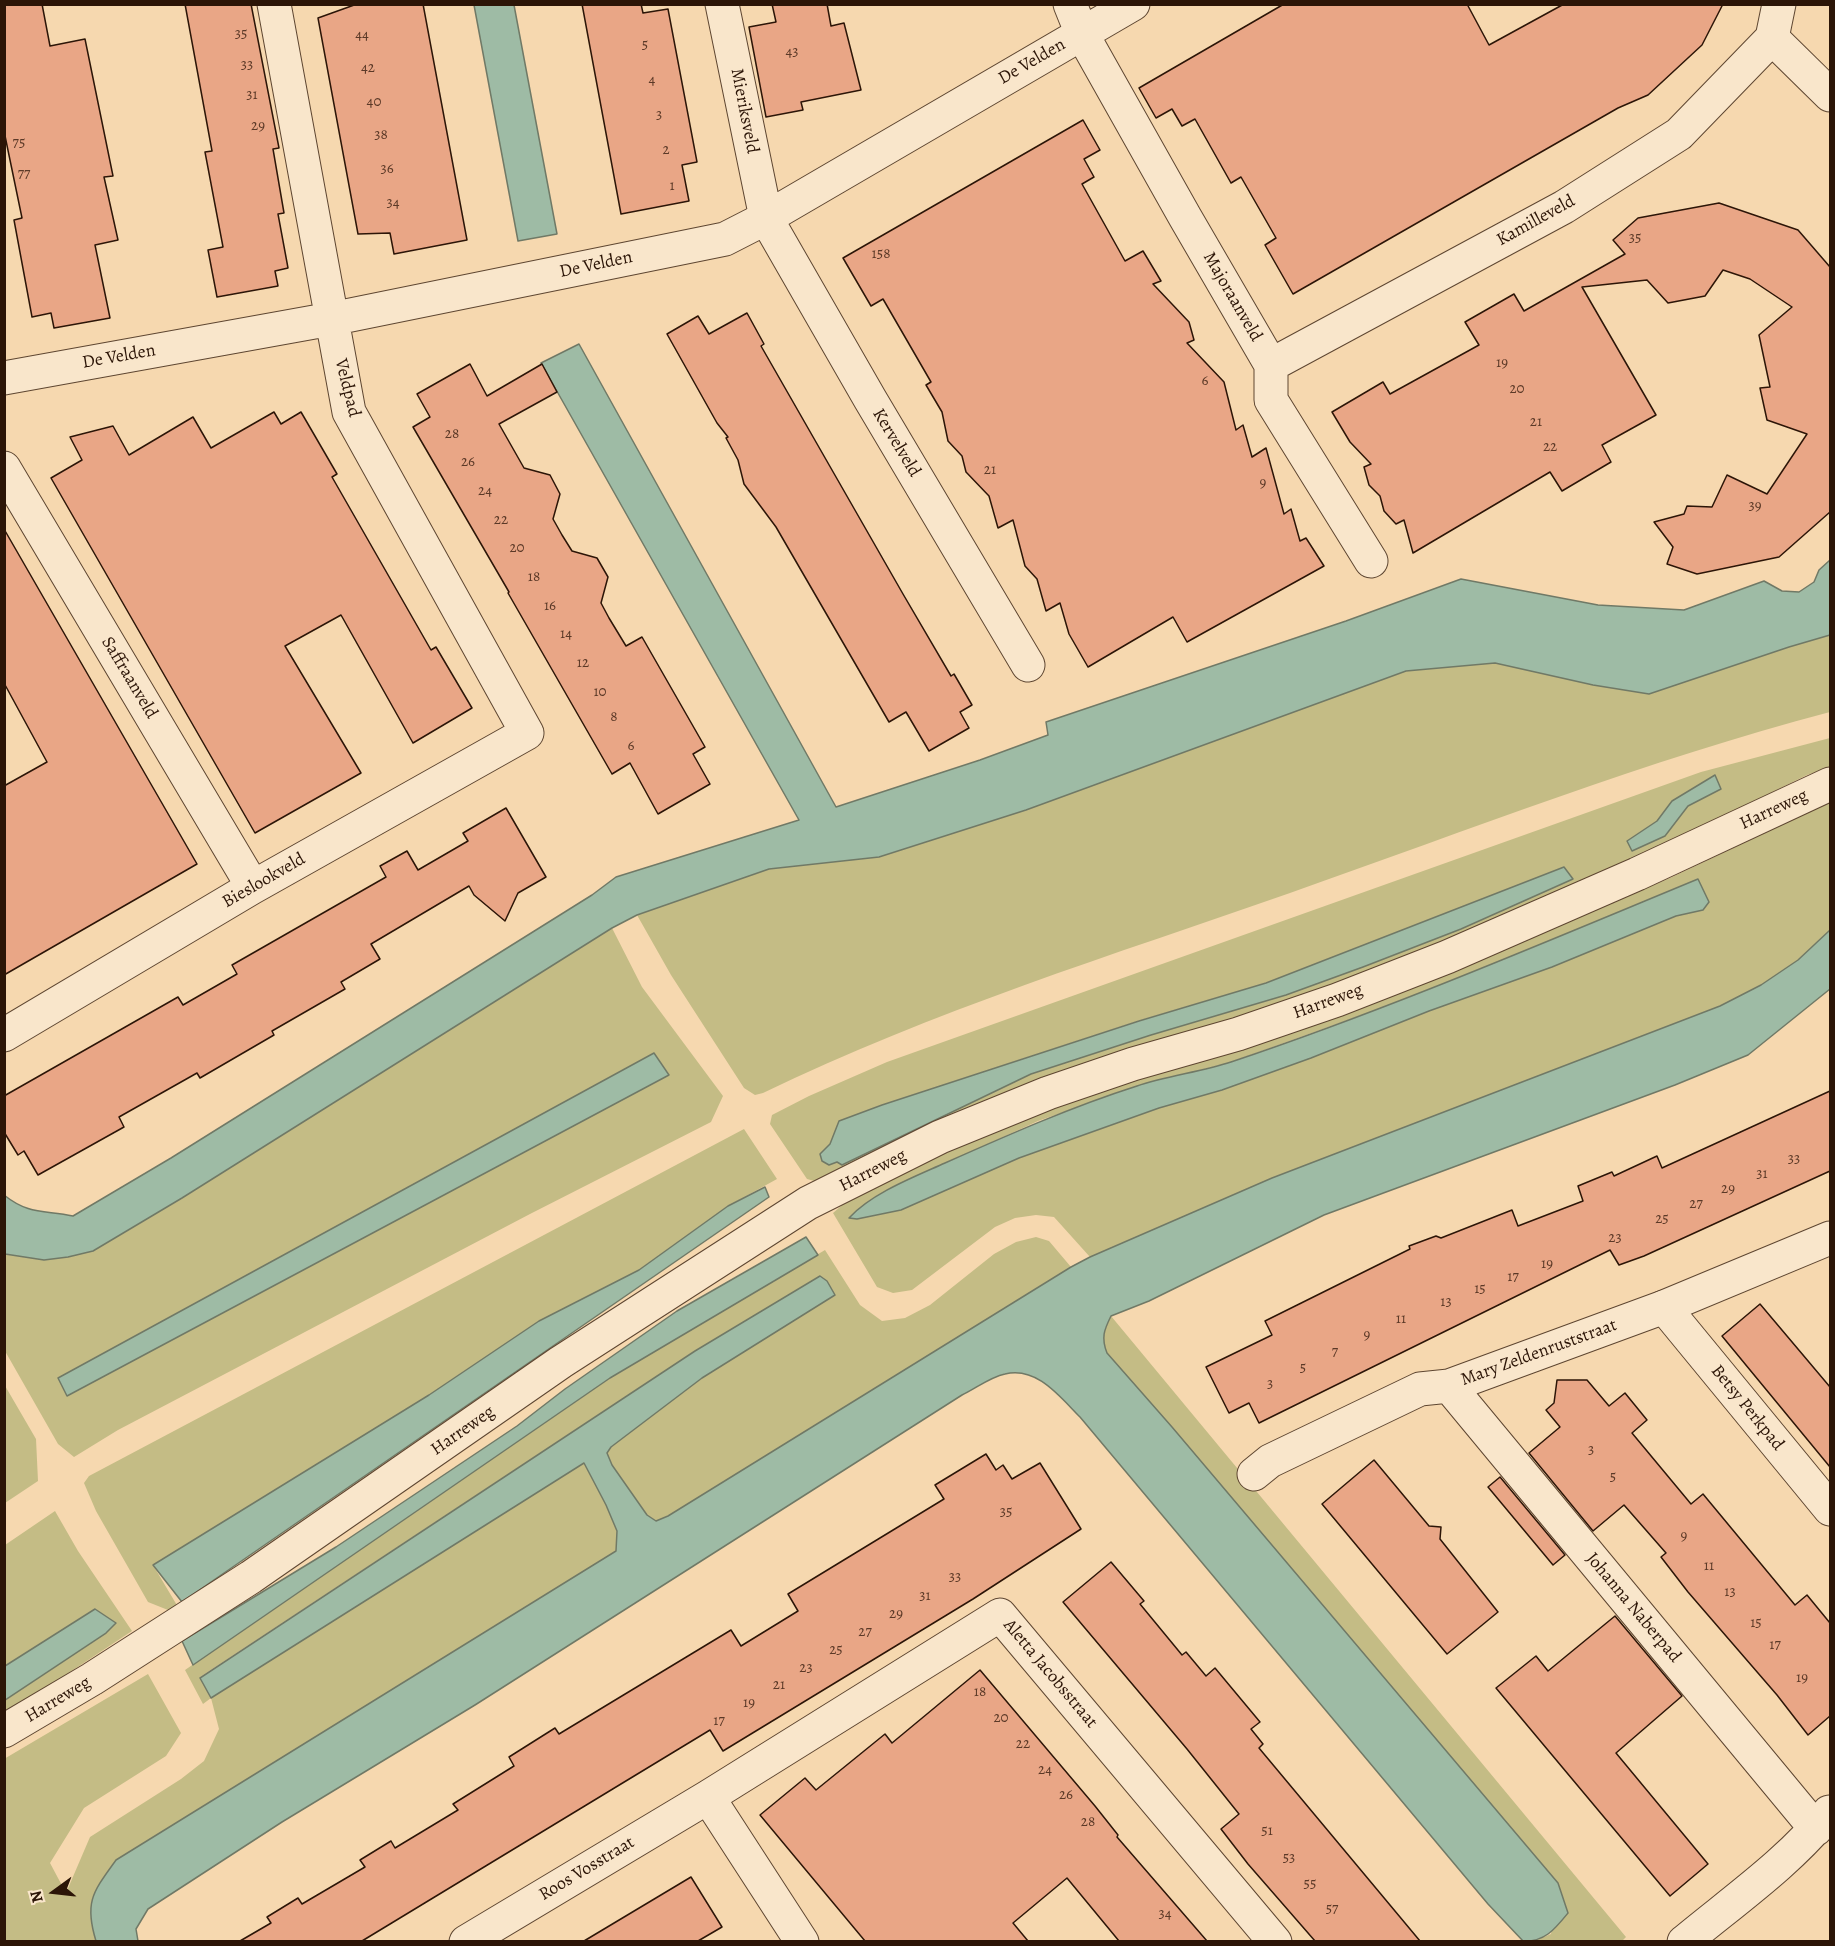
<!DOCTYPE html>
<style>
body{margin:0}
#map{position:relative;width:1835px;height:1946px;overflow:hidden;background:#f6d8af;font-family:Alegreya,serif}
canvas{display:block}
.frame{position:absolute;inset:0;border:6px solid #2c1507;pointer-events:none}
.north{position:absolute;left:24px;top:1862px;width:60px;height:60px;-webkit-text-stroke:4px #f9e6cb;paint-order:stroke;rotate:255deg;font-size:16px;font-weight:700;line-height:24px;text-align:center;color:#2c1507}
.north::after{content:'';display:block;margin:auto;width:21px;height:27px;background:#2c1507;clip-path:polygon(50% 0,100% 100%,50% 72%,0 100%)}
</style>
<div id="map">
<canvas width="1835" height="1946"></canvas>
<div class="frame"></div>
<div class="north">N</div>
</div>
<script>
const g = document.querySelector('canvas').getContext('2d');
g.lineJoin = 'round';
function paint(path, color) { g.fillStyle = color; g.fill(path, 'evenodd'); }
function trace(path, color, width, dash) { g.strokeStyle = color; g.lineWidth = width; g.lineCap = dash ? 'butt' : 'round'; g.setLineDash(dash || []); g.stroke(path); }
function drawText(font, color, halo, rows, align = 'center') {
  g.font = font + ' Alegreya,serif'; g.lineWidth = 5; g.setLineDash([]); g.textBaseline = 'middle'; g.strokeStyle = halo; g.fillStyle = color; for (const [text, x, y, turn = 0] of rows) {
    g.save(); g.translate(x, y); g.rotate((+turn || 0) * Math.PI / 180); g.textAlign = isNaN(turn) ? turn : align; if (halo) g.strokeText(text, 0, 0); g.fillText(text, 0, 0); g.restore();
  }
}
paint(new Path2D(`
 M1830,635V712C1647,760 1469,830 1290,893C1113,955 932,1011 763,1093L755,1095L744,1088L671,975L637,915L769,869L879,857L1026,810L1406,671L1495,663L1593,685L1649,694L1789,647Z
 M1830,738V767L1807,775L1659,848L1500,921L818,1182L807,1179L770,1124L772,1115L809,1096L887,1062L1701,772ZM1721,789L1688,806L1665,836L1628,841L1657,821ZM1564,867L1572,879L1461,929L1363,967L1286,995L1151,1035L1031,1074L963,1105L820,1154L882,1105L1138,1021L1266,983Z
 M1830,802V930L1798,960L1761,985L1720,1006L1272,1178L1090,1257L1054,1217L1036,1215L1015,1218L995,1227L912,1290L893,1293L877,1287L833,1213L855,1194L977,1134L1550,928L1670,878ZM1709,902L1703,910L1676,916L1552,967L1429,1011L1311,1058L1222,1090L1159,1108L1019,1158L901,1210L922,1174L1038,1121L1138,1086L1228,1063L1384,1007L1514,956Z
 M612,928L642,987L723,1096L711,1122L530,1214L118,1430L74,1457L58,1444L5,1351L4,1254L44,1260L68,1257L93,1251L182,1198ZM654,1053L669,1074L67,1396L59,1378Z
 M744,1129L777,1179L728,1206L639,1270L539,1321L429,1395L153,1565L178,1607L168,1610L148,1602L96,1511L84,1483L89,1476Z
 M1036,1237L1049,1241L1071,1267L668,1516L656,1521L647,1515L612,1465L607,1453L611,1447L702,1378L835,1295L695,1351L200,1677L211,1697L584,1463L606,1505L617,1531L616,1551L116,1860C93,1892 84,1902 96,1941H5L4,1759L148,1674L181,1733L166,1756L84,1808L50,1863L66,1893L90,1837L181,1779L204,1761L219,1729L211,1698L203,1704L185,1670L610,1378L825,1250L860,1305L882,1321L905,1318L930,1305L994,1254L1016,1242Z
 M1111,1316L1626,1937L1621,1942L1534,1941L1551,1934L1558,1883L1107,1353C1101,1338 1104,1331 1111,1316Z
 M4,1384L36,1439L38,1481L5,1503Z
 M55,1511L78,1551L132,1631L5,1715V1700L106,1633L116,1623L95,1609L5,1666V1545Z`), '#c4bc85');
const water = new Path2D(`
 M474,5H514L557,234L518,241Z
 M579,344L836,807L980,760L1048,735L1046,722L1346,621L1461,579L1598,605L1684,610L1764,581L1782,591L1799,592L1814,582L1819,570L1830,560V635L1789,647L1649,694L1593,685L1495,663L1406,671L1026,810L879,857L769,869L637,915L612,928L182,1198L93,1251L68,1257L44,1260L5,1254L4,1195C29,1215 44,1210 73,1216L171,1158L592,895L616,877L799,820L541,363Z
 M1715,775L1721,789L1688,806L1665,836L1632,851L1627,841L1657,821L1672,801Z
 M1564,867L1573,879L1461,929L1363,967L1286,995L1151,1035L1031,1074L842,1165L837,1162L829,1165L822,1161L820,1154L830,1144L839,1121L882,1105L1139,1021L1266,983Z
 M1698,879L1709,902L1703,910L1676,916L1552,967L1429,1011L1311,1058L1222,1090L1159,1108L1019,1158L901,1210L857,1219L849,1218C872,1193 914,1177 945,1163C1008,1135 1071,1107 1137,1086C1167,1076 1200,1072 1231,1062C1389,1009 1543,943 1698,879Z
 M1830,930V989L1748,1055L1675,1085L1324,1215L1149,1301L1111,1316C1104,1330 1101,1338 1107,1353L1172,1427L1558,1883L1568,1913C1555,1929 1545,1942 1523,1941L1488,1904L1080,1417C1060,1397 1037,1366 1005,1374C990,1377 975,1389 962,1395L475,1705L282,1822L148,1909L136,1929L138,1941H96C84,1902 93,1892 116,1860L616,1551L617,1531L606,1505L584,1463L211,1698L200,1678L695,1351L820,1276L827,1281L835,1295L702,1378L611,1447L607,1453L612,1465L647,1515L656,1521L668,1516L1071,1267L1090,1257L1272,1178L1720,1006L1761,985L1798,960Z
 M654,1053L669,1075L67,1396L58,1378Z
 M765,1187L769,1197L182,1602L153,1565L429,1395L539,1321L639,1270L728,1206Z
 M806,1237L818,1255L610,1378L193,1665L182,1641L336,1547L517,1426L565,1389L677,1311Z
 M95,1609L116,1623L106,1633L5,1700V1666Z`);
paint(water, '#9ebba5');
trace(water, '#707966', 1.5);
const building = new Path2D(`
 M4,4H42L50,46L85,39L113,176L104,177L118,240L95,245L110,318L54,328L51,313L32,317L14,220L22,218L4,131Z
 M185,4H251L279,148L273,149L284,213L278,214L288,268L275,271L278,286L217,297L208,250L223,247L205,152L212,151Z
 M357,4H423L467,240L394,254L390,233L358,234L318,18Z
 M582,4H641L643,13L668,9L697,162L682,165L689,201L621,214Z
 M772,4H827L831,26L844,23L861,90L801,102L803,110L766,117L749,27L776,22Z
 M1284,4H1467L1489,45L1564,4H1723L1702,45L1648,95L1618,108L1293,294L1265,245L1276,238L1241,177L1231,183L1195,119L1182,126L1172,109L1156,118L1139,88Z
 M1083,120L1100,150L1084,159L1094,177L1082,184L1125,261L1143,251L1161,281L1153,284L1189,322L1194,340L1187,343L1224,382L1236,430L1243,425L1252,457L1266,448L1284,514L1291,509L1300,541L1306,538L1324,566L1187,642L1173,617L1088,667L1069,634L1060,603L1046,611L1037,579L1025,566L1013,520L998,528L989,496L966,472L962,456L948,441L942,412L926,385L931,382L883,299L871,306L843,258Z
 M1719,203L1798,230L1830,267V512L1779,557L1697,574L1667,564L1673,547L1654,522L1684,514L1687,506L1712,507L1727,475L1767,494L1807,434L1767,420L1760,388L1770,387L1759,335L1792,307L1750,279L1723,270L1705,296L1668,303L1647,280L1582,287L1656,415L1602,445L1611,462L1562,491L1550,472L1413,553L1404,520L1396,524L1384,511L1380,496L1369,485L1364,467L1371,464L1350,442L1332,412L1383,382L1390,394L1479,345L1465,322L1514,294L1524,311L1625,254L1613,240L1638,218Z
 M747,313L764,344L761,346L903,594L951,676L954,674L972,705L960,712L969,728L929,751L906,712L889,722L776,527L744,484L738,460L726,438L728,437L717,423L667,334L698,316L709,334Z
 M470,364L487,396L542,364L557,392L499,424L524,468L550,475L560,494L553,519L562,535L572,551L597,558L608,577L601,603L609,618L626,646L642,637L705,747L693,754L710,784L658,814L630,763L612,774L508,593L509,592L413,427L430,417L417,394Z
 M274,412L281,424L301,412L337,474L332,477L431,650L436,647L472,708L413,743L341,615L285,646L361,773L255,833L51,478L82,460L70,437L113,426L129,455L193,417L211,448Z
 M4,529L197,864L4,975V786L47,762L4,683Z
 M506,808L546,877L518,893L505,921L474,895L469,886L371,944L380,959L341,982L345,989L272,1031L274,1035L200,1078L197,1073L119,1117L124,1127L38,1175L24,1151L18,1155L4,1132V1096L178,997L183,1005L237,974L232,965L386,877L380,866L407,851L418,870L468,841L463,833Z
 M1830,1091V1171L1644,1256L1619,1265L1610,1250L1259,1423L1249,1403L1229,1413L1206,1367L1272,1335L1265,1321L1410,1249L1409,1246L1436,1236L1441,1238L1512,1210L1518,1226L1583,1201L1578,1186L1612,1172L1614,1176L1657,1156L1662,1168Z
 M1760,1304L1830,1387V1467L1722,1336Z
 M1557,1380H1587L1609,1406L1625,1393L1647,1420L1632,1433L1691,1504L1703,1494L1795,1605L1807,1595L1830,1623V1716L1808,1735L1777,1695L1688,1592L1661,1557L1666,1553L1624,1505L1593,1531L1529,1453L1560,1427L1546,1410L1554,1403Z
 M986,1454L996,1470L1003,1465L1012,1479L1040,1463L1081,1529L973,1599L723,1751L710,1730L362,1941H240L271,1923L267,1917L298,1898L302,1904L365,1867L360,1860L391,1841L395,1848L458,1810L453,1804L514,1766L509,1757L555,1728L559,1734L731,1630L741,1646L798,1611L788,1594L944,1499L935,1485Z
 M1374,1460L1429,1526L1441,1527L1440,1539L1498,1612L1447,1654L1322,1504Z
 M1500,1477L1565,1555L1553,1565L1488,1487Z
 M1111,1562L1144,1601L1140,1604L1182,1655L1186,1652L1206,1676L1215,1668L1260,1722L1251,1729L1263,1744L1259,1748L1420,1941H1315L1248,1864L1221,1829L1239,1814L1187,1749L1063,1602Z
 M1615,1616L1682,1696L1616,1753L1708,1864L1670,1896L1496,1688L1536,1656L1548,1671Z
 M980,1670L1095,1806L1118,1835L1117,1837L1207,1941H1119L1067,1878L1013,1923L1028,1941H865L760,1815L805,1778L816,1790L885,1734L892,1743Z
 M691,1877L722,1927L698,1941H584Z`);
paint(building, '#e9a686');
trace(building, '#2c1507', 1.5);
const pedestrian = new Path2D(`
 M1664,1307L1830,1509`);
const minor = new Path2D(`
 M722,4L766,218L870,399L1028,665
 M1070,4L1082,34L1185,217L1271,365V400L1371,561
 M1772,38L1830,95
 M1271,365L1564,207L1679,134L1772,38L1779,4
 M4,378L331,319L725,239L766,218L1133,4
 M4,468L253,887
 M4,1035L253,887L527,733L349,412L274,4
 M1449,1386L1816,1829
 M1254,1474L1270,1461L1420,1389L1449,1386L1664,1307L1830,1238
 M4,1731L92,1679L251,1577L561,1362L808,1203L940,1137L1048,1093L1133,1064L1238,1034L1337,1000L1447,957L1637,874L1830,784
 M708,1797L802,1942
 M466,1942L708,1797L1000,1615L1275,1942
 M1684,1942C1732,1902 1791,1861 1829,1812`);
trace(pedestrian, '#5e4631', 35);
trace(minor, '#5e4631', 35);
trace(pedestrian, '#f9e6cb', 33);
trace(minor, '#f9e6cb', 33);
drawText('15px', '#5b3927', null, [
 ["35",241,34],
 ["44",362,35],
 ["5",645,45],
 ["43",792,52],
 ["33",247,65],
 ["42",368,68],
 ["4",652,80],
 ["31",252,95],
 ["40",374,102],
 ["3",659,115],
 ["29",258,126],
 ["38",381,135],
 ["75",19,143],
 ["2",666,150],
 ["36",387,169],
 ["77",24,174],
 ["1",672,186],
 ["34",393,203],
 ["35",1635,238],
 ["158",881,254],
 ["19",1502,363],
 ["6",1205,381],
 ["20",1517,389],
 ["21",1536,422],
 ["28",452,434],
 ["22",1550,447],
 ["26",468,462],
 ["21",990,470],
 ["9",1263,483],
 ["24",485,491],
 ["39",1755,506],
 ["22",501,520],
 ["20",517,548],
 ["18",534,577],
 ["16",550,606],
 ["14",566,634],
 ["12",583,663],
 ["10",600,692],
 ["8",614,717],
 ["6",631,746],
 ["33",1794,1159],
 ["31",1762,1174],
 ["29",1728,1189],
 ["27",1696,1204],
 ["25",1662,1219],
 ["23",1615,1238],
 ["19",1547,1264],
 ["17",1513,1277],
 ["15",1480,1289],
 ["13",1446,1302],
 ["11",1401,1319],
 ["9",1367,1335],
 ["7",1335,1352],
 ["5",1303,1368],
 ["3",1270,1384],
 ["3",1591,1450],
 ["5",1613,1477],
 ["35",1006,1512],
 ["9",1684,1536],
 ["11",1709,1566],
 ["33",955,1577],
 ["13",1730,1592],
 ["31",925,1596],
 ["29",896,1614],
 ["15",1756,1623],
 ["27",865,1632],
 ["17",1775,1645],
 ["25",836,1650],
 ["23",806,1668],
 ["19",1802,1678],
 ["21",779,1685],
 ["18",980,1692],
 ["19",749,1703],
 ["20",1001,1718],
 ["17",719,1721],
 ["22",1023,1744],
 ["24",1045,1770],
 ["26",1066,1795],
 ["28",1088,1822],
 ["51",1267,1831],
 ["53",1289,1858],
 ["55",1310,1884],
 ["57",1332,1909],
 ["34",1165,1914]
]);
drawText('18px', '#2c1507', '#f9e6cb', [
 ["De Velden",1032,62,-30],
 ["Mieriksveld",744,111,79],
 ["Kamilleveld",1536,221,-29],
 ["De Velden",596,265,-12],
 ["Majoraanveld",1232,297,60],
 ["De Velden",119,357,-10],
 ["Veldpad",347,388,76],
 ["Kervelveld",896,443,59],
 ["Saffraanveld",129,678,59],
 ["Harreweg",1774,810,-25],
 ["Bieslookveld",264,881,-30],
 ["Harreweg",1328,1002,-20],
 ["Harreweg",873,1171,-27],
 ["Mary Zeldenruststraat",1539,1353,-20],
 ["Betsy Perkpad",1747,1408,51],
 ["Harreweg",463,1431,-35],
 ["Johanna Naberpad",1633,1608,50],
 ["Aletta Jacobsstraat",1050,1674,50],
 ["Harreweg",58,1700,-31],
 ["Roos Vosstraat",587,1869,-31]
]);
</script>
